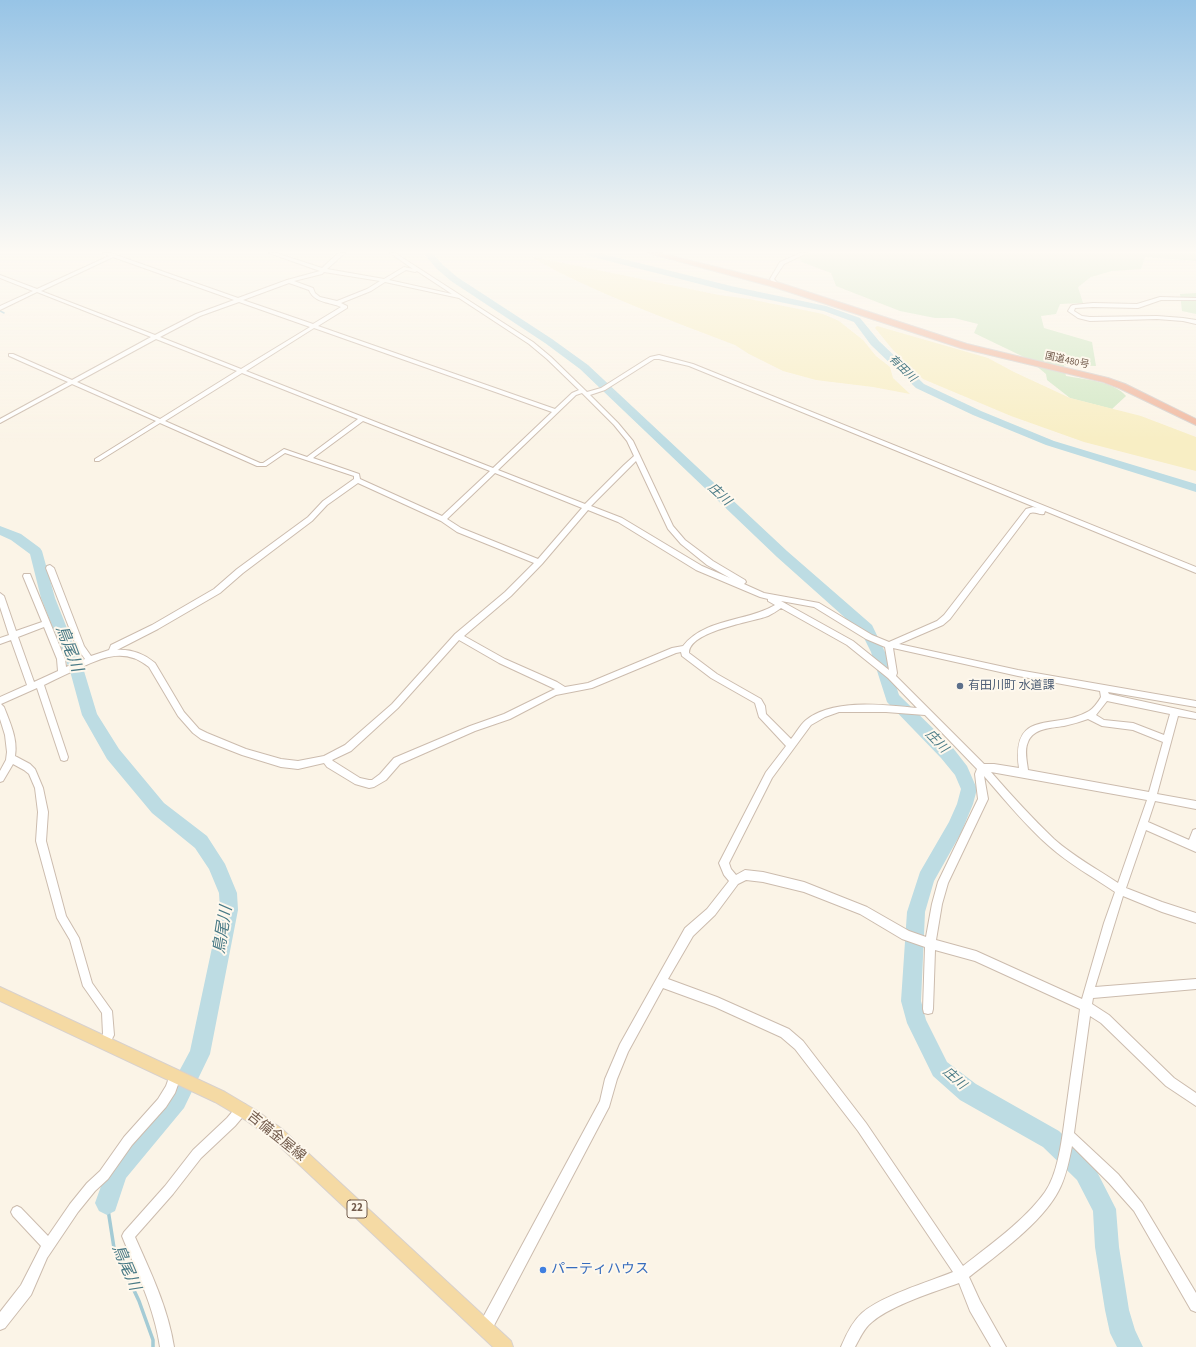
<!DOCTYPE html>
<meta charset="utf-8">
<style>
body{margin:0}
canvas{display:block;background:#fbf4e7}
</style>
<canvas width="1196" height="1347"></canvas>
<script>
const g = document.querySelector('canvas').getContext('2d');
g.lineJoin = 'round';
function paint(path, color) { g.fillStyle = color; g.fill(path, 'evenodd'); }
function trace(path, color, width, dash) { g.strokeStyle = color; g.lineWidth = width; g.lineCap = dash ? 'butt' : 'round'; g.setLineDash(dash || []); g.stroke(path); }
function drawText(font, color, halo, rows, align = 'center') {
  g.font = font + ' "Source Sans 3","Noto Sans JP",sans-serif'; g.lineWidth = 4; g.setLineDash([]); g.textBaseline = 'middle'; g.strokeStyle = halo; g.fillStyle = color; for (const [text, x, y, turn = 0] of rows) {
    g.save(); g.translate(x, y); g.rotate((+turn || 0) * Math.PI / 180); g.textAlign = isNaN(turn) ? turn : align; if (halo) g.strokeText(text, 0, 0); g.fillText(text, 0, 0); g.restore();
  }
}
paint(new Path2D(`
 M797,253H1196V261L1145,257L1141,269L1112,271L1091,277L1078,287L1083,303L1060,304L1056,314L1041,316L1044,328L1092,342L1096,366L1064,365L1066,376C1084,379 1115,382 1126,396L1112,409L1070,398L1047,380L1046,374L1028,359L974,333L978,324L954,318H935L900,311L836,286L831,273L802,262Z
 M1196,293V314L1182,311L1180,294Z`), '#d3e8c6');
paint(new Path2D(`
 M529,256L719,295L749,299L823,314L839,321L863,340L876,356L890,367L893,378L910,394L873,387L816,380L783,371L749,354L735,345C665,318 594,293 529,256Z
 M877,326L988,358L1014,372L1070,398L1141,416L1196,437V471L1084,442L1011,416L923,379L893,350L875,328Z`), '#f8eec4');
trace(new Path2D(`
 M0,311L4,313`), '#a4cbd5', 1.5);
trace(new Path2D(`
 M107,1203L114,1248L139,1301L153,1340V1347`), '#a4cbd5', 3.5);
paint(new Path2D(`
 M423,253H432L443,265L457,277L552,339L588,365L787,551L872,625L885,652L899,695L953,748L967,766L977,789L973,804L961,833L934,881L925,912L921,1001L926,1020L947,1062L976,1084L1059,1131L1093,1164L1116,1209L1119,1247L1129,1310L1135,1330L1143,1347H1117L1110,1333L1105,1310L1095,1247L1093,1211L1077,1180L1043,1147L960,1100L933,1076L907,1023L901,1001L907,912L920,872L949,822L957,804L961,789L955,775L941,758L887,702L871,652L861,632L777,557L580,369L545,343L451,281L437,269Z
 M584,253H599L731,286L826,306L860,318L879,341L924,384L981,411L1054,441L1196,484V492L1046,445L973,415L916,388L871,345L854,322L824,311L731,292L585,255Z
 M0,526L21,534L40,548L42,551L55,598L84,671L97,714L119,749L164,803L207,836L225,864L237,893L238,910L210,1054L184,1108L126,1178L115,1211L107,1215L99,1211L95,1203L109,1164L168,1092L190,1051L220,910L219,893L209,869L195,848L152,813L107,759L82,715L70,671L41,598L30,554L11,540L0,535Z`), '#bddce3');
const minor = new Path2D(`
 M103,253L116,254V255L238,298L287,280L320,271L269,253H276L322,268L337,254L345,253L327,269L384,279L404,267L413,269L390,253H395L533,342L551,357L587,392L601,388L650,357L659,355L693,364L1196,567V573L1045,511L1044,514C1039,515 1035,511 1030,513L950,619L943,625L899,644L1018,670L1196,701V707L1108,692L1109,694L1196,713V719L1178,716L1157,794L1196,801V809L1155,801L1148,822L1189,840L1193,830L1196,829V852L1146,830L1126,888L1162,902L1196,913V923L1162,912L1123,896L1095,987L1196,979V989L1093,998L1092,1004L1109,1015L1174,1078L1196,1093V1106L1166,1086L1101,1023L1090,1016L1074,1133L1118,1174L1142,1203L1196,1293V1312L1191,1310L1134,1211L1109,1183L1072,1146C1069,1161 1066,1177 1059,1190C1043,1222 997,1255 969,1277L980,1301L1006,1347H991L970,1311L959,1283C934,1292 892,1305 872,1322C864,1328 860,1338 855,1347H841C846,1335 852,1322 862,1313C881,1296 928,1282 953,1272L858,1131L795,1049L781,1037L715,1007L663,988L628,1052L617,1079L609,1107L490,1333L485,1335L480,1333L478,1328L480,1323L600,1101L605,1079L620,1044L685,928L707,909L729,881L724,875L719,863L766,772L786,746L759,717L755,703L711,678L682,656L681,652L676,653L592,688L556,695L510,719L475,731L400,764L386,780L374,787L369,788L355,784L327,767L324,763L298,769L281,767L242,755L201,739L193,733L178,716L149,667C126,648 105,656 80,668C68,673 56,679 44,685L68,757L67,760L64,761L61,760L37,688L1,704L4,707C10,723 18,739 15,756L30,764L35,769L43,788L48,812L46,841L66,916L79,938L92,983L112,1011L114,1035L108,1047L104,1048L100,1047L99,1043L103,1034L102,1013L83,986L70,940L57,918L36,841L38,812L35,788L29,774L24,770L13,764L3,781L0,782V771L6,760L7,752L5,735L0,719V697L27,685L11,640L0,644V638L9,635L0,607V593L4,596L16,631L42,622L23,576L24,574H30L65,659L66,667L85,659L77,648L46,568L47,566L50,565L54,568L84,646L91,656L109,650L111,645L152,625L214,589L237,569L308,517L323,501L354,479V476L285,453L266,466H257L160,423L99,461H95V459L156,421L72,384L0,423V419L68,382L9,356V354H13L72,380L151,337L37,292L0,310V306L33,291L0,278V275L37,289L109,256ZM113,257L234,300L196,314L155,335L41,291ZM406,270L415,272L417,271L452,294L389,280ZM324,272L380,281L367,289L337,301L320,297L315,293L313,288L294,281L322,274ZM385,282L459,298L529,344L547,359L579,390L572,393L555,409L318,326L347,308V306L341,303L371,291ZM289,283L309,290C314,303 330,302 341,307L313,324L243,300ZM239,302L310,327L241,369L160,337L200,316ZM314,328L552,412L493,468L246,371ZM156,339L237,371L160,419L77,382ZM654,359H659L689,366L1037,508L1033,507L1026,509L944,615L937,621L889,642L872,635L819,603L764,593L744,584L746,582L745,580L713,561L685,540L673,526L633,441L618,423L590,395L605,390ZM242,373L358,419L307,457L284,449L263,463H260L165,421ZM582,393L614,425L627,441L634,456L624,465L585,504L498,470L576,395ZM363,421L490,471L442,516L360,479L359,474L313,458ZM636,461L668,529L681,544L707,565L730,578L702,566L622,518L591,506ZM495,473L582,508L538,559L461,528L447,519ZM358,483L441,521L457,532L534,563L505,592L455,634L392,704L345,745L324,756L298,761L281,759L246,749L207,733L199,729L184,712L155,663C144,654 131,649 117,650L158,629L220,593L243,573L312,521L327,505ZM588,510L618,522L696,570L760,597L768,599V601L775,605C746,622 705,618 683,646L672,648L588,683L565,687L557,682L505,659L464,636L511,596L542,564ZM781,601L814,607L866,639L885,647L889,670L853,641ZM781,608L847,645L888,678L917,708C884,705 834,698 806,720C800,725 796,733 791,739L766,714L765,706L761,699L717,674L689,653C689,631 752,622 768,616C772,614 777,611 781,608ZM44,627L57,659L58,671L34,682L18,637ZM459,640L499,663L555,689L504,714L470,726L394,758L380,774L372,780H369L360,778L333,761L332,760L351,751L398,708ZM893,648L1018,676L1100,691L1101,697C1098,702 1094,708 1089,711C1055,731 1011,707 1019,768L994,764H984L896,676L897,673ZM1107,701L1170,714L1164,735L1133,723L1104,720L1096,715ZM839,712H886L925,715L977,769L975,774L978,799L938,882L932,904L926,937L909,931L867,907L804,882L763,872L745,870L736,875L731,869L729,863L772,778L811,725L825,717ZM1088,719L1102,726L1133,730L1163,742L1149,792L1028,770C1027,761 1024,750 1028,742C1033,728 1052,728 1064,726C1072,724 1080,722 1088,719ZM991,772L1147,800L1118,883C1097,869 1073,856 1054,839C1032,818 1011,795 991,772ZM984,776C1004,799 1026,826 1049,846C1069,864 1093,877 1115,892L1104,923L1082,999L976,951L936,940L942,904L948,883L988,799ZM746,880L763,882L804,892L860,914L902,939L925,947L923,1009L924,1013L928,1014L932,1013L933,1009L935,950L975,961L1080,1009C1076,1041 1071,1072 1067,1103C1063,1129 1060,1171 1045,1192C1025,1220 990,1245 963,1266L866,1123L803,1041L789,1029L717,997L668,979L693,936L715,915L738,884Z
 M801,253H807L784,264L774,279L779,285L775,286L770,279L780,262Z
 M1160,297L1196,298V300H1161L1138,308L1093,307L1075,308L1074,311L1082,316L1090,317L1157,316L1183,318L1196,320V324L1183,321L1157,319L1090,321L1078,318L1068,311L1071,306L1073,305L1093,303L1137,304Z
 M175,1070L179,1072L181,1076L175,1093L166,1107L132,1145L108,1179L95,1191L78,1212L47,1258L31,1295L5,1328L0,1330V1312L21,1285L41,1246L13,1216L11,1212L13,1208L17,1206L21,1208L48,1236L70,1204L87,1183L100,1171L124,1137L158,1099L166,1086L171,1072Z
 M242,1103L246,1105L248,1109L246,1113L235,1126L201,1158L173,1194L135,1237C151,1273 168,1308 174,1347H160C154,1307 137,1273 122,1236L124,1232L165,1186L193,1150L227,1118L238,1105Z`);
const major = new Path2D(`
 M0,987L225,1092L257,1111L282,1129L511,1341L513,1347H493L272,1139L247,1121L215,1102L0,1001Z`);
const highway = new Path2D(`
 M648,253H660L780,283L967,344L1108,378L1125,384L1196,419V425L1119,388L1103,382L961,348L774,287Z`);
trace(minor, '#ccbcae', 2);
trace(major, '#d8d1cd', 2);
trace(highway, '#d8d1cd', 2);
paint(minor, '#fff');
paint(major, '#f5daa4');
paint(highway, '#f1baa2');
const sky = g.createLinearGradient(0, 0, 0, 442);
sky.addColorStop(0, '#97c4e6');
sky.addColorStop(0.57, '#fdfaf4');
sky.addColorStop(1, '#fdfaf400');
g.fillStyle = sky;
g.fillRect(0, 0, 1196, 442);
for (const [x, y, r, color] of [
 [960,686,4,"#5c6f8a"],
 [543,1270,4,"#3f7fe0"]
]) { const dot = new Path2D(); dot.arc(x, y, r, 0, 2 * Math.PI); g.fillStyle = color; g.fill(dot); trace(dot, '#fef8ed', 1.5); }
drawText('10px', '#735c4d', '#fef8ed', [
 ["国道480号",1067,361,12]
]);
drawText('italic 11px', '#487985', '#fef8ed', [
 ["有田川",902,369,44]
]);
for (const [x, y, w] of [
 [357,1209,20]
]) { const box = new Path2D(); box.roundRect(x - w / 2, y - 9, w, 18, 3); g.fillStyle = '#fef8ed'; g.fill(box); trace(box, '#735c4d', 1); }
drawText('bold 11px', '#735c4d', null, [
 ["22",357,1209]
]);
drawText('12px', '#4e5e75', '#fef8ed', [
 ["有田川町 水道課",968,686]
], 'left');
drawText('italic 13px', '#487985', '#fef8ed', [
 ["庄川",719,495,43],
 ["庄川",936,742,46],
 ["庄川",954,1079,42]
]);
drawText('14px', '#735c4d', '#fef8ed', [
 ["吉備金屋線",276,1137,39]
]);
drawText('14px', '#366cbe', '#fef8ed', [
 ["パーティハウス",551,1270]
], 'left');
drawText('italic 16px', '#487985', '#fef8ed', [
 ["鳥尾川",68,649,69],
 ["鳥尾川",224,930,-81],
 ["鳥尾川",125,1268,67]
]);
</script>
